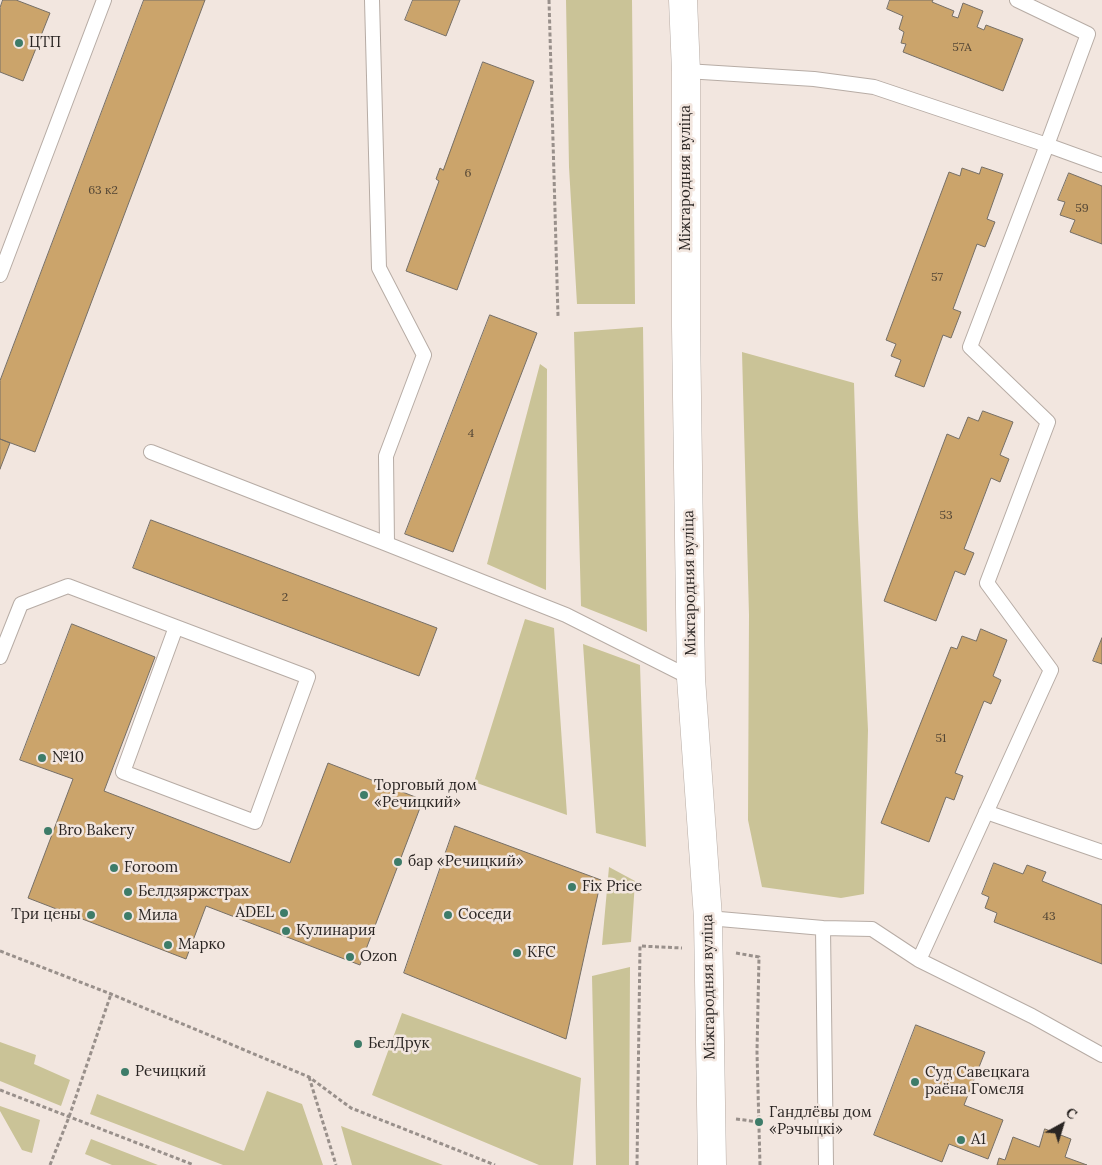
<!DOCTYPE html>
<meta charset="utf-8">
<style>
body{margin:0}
#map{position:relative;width:1102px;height:1165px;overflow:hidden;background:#f2e6df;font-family:Lora,serif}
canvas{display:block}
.north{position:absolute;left:1037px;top:1100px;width:50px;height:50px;-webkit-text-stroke:4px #f2e6df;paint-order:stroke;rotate:39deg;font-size:14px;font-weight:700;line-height:20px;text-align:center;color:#2a2523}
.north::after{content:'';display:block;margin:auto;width:18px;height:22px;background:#2a2523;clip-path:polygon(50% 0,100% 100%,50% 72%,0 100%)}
</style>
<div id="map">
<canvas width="1102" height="1165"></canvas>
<div class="north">С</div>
</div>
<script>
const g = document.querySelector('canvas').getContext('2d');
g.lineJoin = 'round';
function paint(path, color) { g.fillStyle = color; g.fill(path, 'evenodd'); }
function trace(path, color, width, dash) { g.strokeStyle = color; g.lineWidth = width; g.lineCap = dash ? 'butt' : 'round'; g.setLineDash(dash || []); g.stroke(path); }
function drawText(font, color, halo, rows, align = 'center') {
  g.font = font + ' Lora,serif'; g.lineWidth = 5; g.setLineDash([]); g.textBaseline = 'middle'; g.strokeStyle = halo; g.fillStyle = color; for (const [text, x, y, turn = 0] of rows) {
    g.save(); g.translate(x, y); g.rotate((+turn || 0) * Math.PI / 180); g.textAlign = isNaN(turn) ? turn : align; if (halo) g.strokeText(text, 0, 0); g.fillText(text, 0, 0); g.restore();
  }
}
paint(new Path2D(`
 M566,0H632L635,304H577L569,167Z
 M643,327L647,632L581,606L574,332Z
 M742,352L854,383L858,517L868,730L864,894L841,898L762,887L748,820L749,615Z
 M540,364L547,369L546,590L487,564Z
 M525,619L554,628L567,815L474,782Z
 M583,644L640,665L646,847L596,833Z
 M609,867L635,881L631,942L602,945Z
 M630,967L629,1165H596L592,976Z
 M402,1013L581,1078L573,1165H539L372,1095Z
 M0,1042L36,1055L34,1064L70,1080L61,1106L0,1081Z
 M267,1091L302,1104L323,1165H223L90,1114L97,1094L244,1151Z
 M0,1106L40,1120L32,1153L22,1150L0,1111Z
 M341,1126L443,1165H352Z
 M91,1139L158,1165H112L85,1154Z`), '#cac397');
const building = new Path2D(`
 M3,0H16L50,13L23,81L0,72V8Z
 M144,0H205L35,452L0,439V381Z
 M413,0H460L446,36L405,20Z
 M890,0H933L932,2L954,11L952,16L958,18L963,3L983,11L977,27L984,30L986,25L1023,39L1003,91L903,52L906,44L901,43L904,32L899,29L903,16L887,9Z
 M483,62L534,81L457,290L406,271L439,181L436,179L440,168L443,170Z
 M982,167L1003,174L987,219L995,222L985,247L977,244L953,309L961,312L951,338L943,335L924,387L895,376L901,360L891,356L896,344L886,340L949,172L960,176L962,168L979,174Z
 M1069,173L1102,186V244L1070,232L1075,220L1060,215L1065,202L1058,200Z
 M490,315L537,333L453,552L405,534Z
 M983,411L1013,422L1000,455L1009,459L1000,482L991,478L964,549L974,553L965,575L955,571L936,621L884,601L947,434L959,439L968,417L978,421Z
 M0,439L10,443L0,469Z
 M151,520L437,628L419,676L133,568Z
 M72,624L155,657L104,791L290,863L328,763L423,800L360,965L206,906L186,959L28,898L73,779L20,760Z
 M981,629L1007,640L993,676L1001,680L991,704L984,701L955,773L963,776L954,800L946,797L929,842L881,823L951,647L957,649L962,636L976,641Z
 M1102,638V664L1093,661Z
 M455,826L601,880L566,1039L404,973Z
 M994,863L1023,874L1027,865L1046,872L1042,881L1102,905V964L994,922L997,913L985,908L989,897L982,894Z
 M916,1025L985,1052L964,1105L1003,1120L988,1159L949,1144L942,1162L874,1135Z
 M1045,1129L1071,1139L1065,1157L1087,1165H997L999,1158L1005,1160L1013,1137L1039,1147Z`);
paint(building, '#cba46b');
trace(building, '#766f66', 1);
const lane = new Path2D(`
 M372,0L379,268L424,355L386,456L387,544L566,615L691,678
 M686,71L814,79L874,87L1047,145L1088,34L1017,0
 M0,275L104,0
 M151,452L387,544
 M0,657L21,604L68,586L308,677L255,822L123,772L176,627
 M986,812L1102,852
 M708,918L823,928L872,929L919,960L1051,670L987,583L1048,422L970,347L1047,145L1102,165
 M823,928L826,1165
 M919,960L1032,1016L1102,1055`);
const secondary = new Path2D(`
 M683,0L686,71V326L691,678L708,918L712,1165`);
trace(lane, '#b7aca5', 16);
trace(secondary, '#b7aca5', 29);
trace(new Path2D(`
 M549,0L558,316
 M0,951L111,994L309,1077L351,1108L495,1165
 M736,953L759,957L757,1052L760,1165
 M309,1077L336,1165
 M0,1090L194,1165
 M736,1119L759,1122
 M50,1165L69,1117L111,994
 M637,1165L640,946L682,948`), '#99908b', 3, [4, 2.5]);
trace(lane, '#fff', 14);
trace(secondary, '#fff', 28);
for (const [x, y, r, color] of [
 [19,43,5,"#3e7c69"],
 [42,758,5,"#3e7c69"],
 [364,795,5,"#3e7c69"],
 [48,831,5,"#3e7c69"],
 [398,862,5,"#3e7c69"],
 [114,868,5,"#3e7c69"],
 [572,887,5,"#3e7c69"],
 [128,892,5,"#3e7c69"],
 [284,913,5,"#3e7c69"],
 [91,915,5,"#3e7c69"],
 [448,915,5,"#3e7c69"],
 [128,916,5,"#3e7c69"],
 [286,931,5,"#3e7c69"],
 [168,945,5,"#3e7c69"],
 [517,953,5,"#3e7c69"],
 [350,957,5,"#3e7c69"],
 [358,1044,5,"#3e7c69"],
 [125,1072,5,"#3e7c69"],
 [915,1082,5,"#3e7c69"],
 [759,1122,5,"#3e7c69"],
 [961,1140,5,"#3e7c69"]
]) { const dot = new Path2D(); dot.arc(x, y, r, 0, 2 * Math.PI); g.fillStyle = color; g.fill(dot); trace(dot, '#f2e6df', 2); }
drawText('12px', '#524535', null, [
 ["57А",962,48],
 ["6",468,174],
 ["63 к2",103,191],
 ["59",1082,209],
 ["57",937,278],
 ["4",471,434],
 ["53",946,516],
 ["2",285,598],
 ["51",941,739],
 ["43",1049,917]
]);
drawText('15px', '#2a2523', '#f2e6df', [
 ["ЦТП",29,43],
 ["№10",52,758],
 ["Торговый дом",374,786],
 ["«Речицкий»",374,803],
 ["Bro Bakery",58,831],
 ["бар «Речицкий»",408,862],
 ["Foroom",124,868],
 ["Fix Price",582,887],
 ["Белдзяржстрах",138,892],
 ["ADEL",274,913,"right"],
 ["Три цены",81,915,"right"],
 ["Соседи",458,915],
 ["Мила",138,916],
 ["Кулинария",296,931],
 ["Марко",178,945],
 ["KFC",527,953],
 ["Ozon",360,957],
 ["БелДрук",368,1044],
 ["Речицкий",135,1072],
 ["Суд Савецкага",925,1073],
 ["раёна Гомеля",925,1090],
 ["Гандлёвы дом",769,1113],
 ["«Рэчыцкі»",769,1130],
 ["A1",971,1140]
], 'left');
drawText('15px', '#2a2523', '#f2e6df', [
 ["Міжгародняя вуліца",686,178,-90],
 ["Міжгародняя вуліца",690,583,-91],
 ["Міжгародняя вуліца",709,987,-91]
]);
</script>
